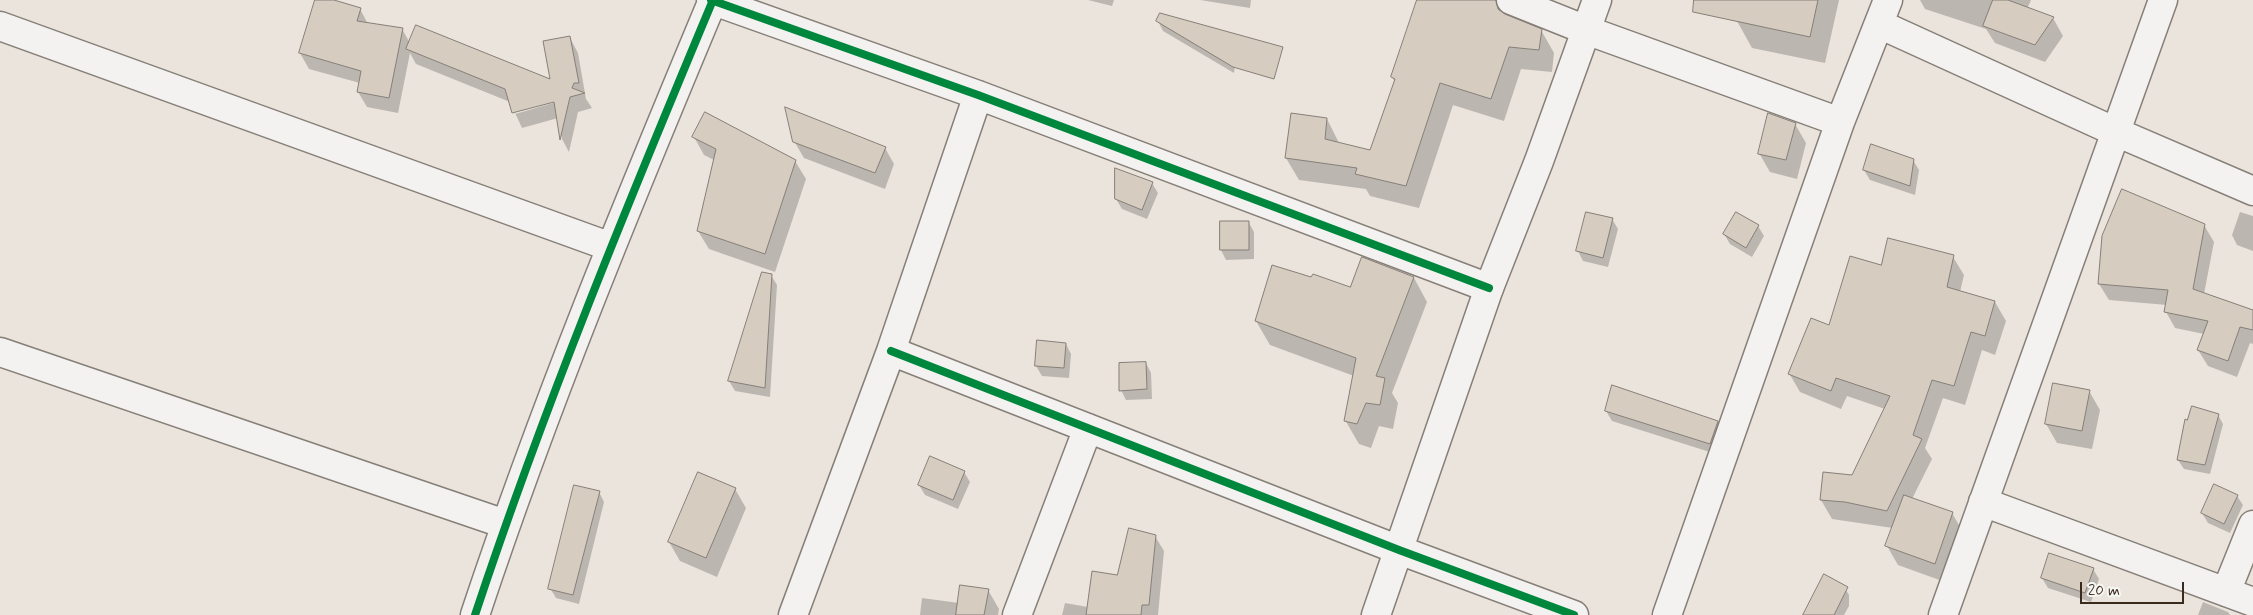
<!DOCTYPE html>
<style>
body{margin:0}
#map{position:relative;width:2253px;height:615px;overflow:hidden;background:#ebe4dc;font-family:Mynerve,sans-serif}
canvas{display:block}
.scale{position:absolute;left:2080px;top:582px;width:104px;height:22px;box-sizing:border-box;border:2px solid #3b2a1e;border-top:0;padding-left:6px;font-size:15px;line-height:18px;white-space:nowrap;color:#3b2a1e;-webkit-text-stroke:4px #f6f6f2;paint-order:stroke}
</style>
<div id="map">
<canvas width="2253" height="615"></canvas>
<div class="scale">20 m</div>
</div>
<script>
const g = document.querySelector('canvas').getContext('2d');
g.lineJoin = 'round';
function paint(path, color) { g.fillStyle = color; g.fill(path, 'evenodd'); }
function trace(path, color, width, dash) { g.strokeStyle = color; g.lineWidth = width; g.lineCap = dash ? 'butt' : 'round'; g.setLineDash(dash || []); g.stroke(path); }
paint(new Path2D(`
 M316,0H330L360,9L368,24L402,29L410,43L551,81L570,38L578,53L586,99L592,108L578,112L569,152L562,139L558,118L522,128L510,102L416,64L410,53L398,113L367,107L358,92L360,83L309,69L300,53ZM559,99L560,101L515,114V111Z
 M1088,0H1114L1112,6Z
 M1200,0H1251L1250,8Z
 M1419,0H1501L1510,16L1541,30L1554,53L1552,72L1521,69L1504,121L1453,105L1419,208L1370,196L1366,189L1299,180L1286,158L1327,119L1339,143L1371,151L1395,82L1392,77Z
 M1741,0H1839L1825,63L1752,48L1737,21Z
 M1920,0H2031L2027,9L2053,18L2063,36L2045,62L1995,43L1986,29L1925,9Z
 M1158,21L1238,44L1234,73L1163,31Z
 M1795,124L1806,143L1797,179L1770,172L1759,153Z
 M694,137L795,161L806,179L775,272L709,249L698,231L714,160L704,155Z
 M794,141L885,148L894,164L885,189L804,158Z
 M1913,160L1919,170L1915,195L1870,180L1864,170Z
 M1152,183L1158,193L1147,219L1122,209L1116,199Z
 M2240,212L2253,216V251L2237,245L2232,235Z
 M1612,219L1618,229L1608,267L1583,261L1578,251Z
 M1221,222L1249,223L1254,232V259L1226,260L1221,250Z
 M2204,225L2214,242L2204,294L2253,312V344L2250,343L2237,377L2208,366L2198,350L2204,334L2175,328L2166,312L2167,305L2109,300L2099,284Z
 M1758,226L1764,236L1752,257L1730,244L1724,234Z
 M1953,257L1964,275L1960,292L1995,302L2006,321L1995,355L1982,350L1965,405L1943,398L1925,448L1932,459L1912,499L1952,513L1963,532L1945,582L1898,565L1887,546L1893,528L1832,519L1821,500L1853,476L1885,409L1847,396L1841,409L1800,392L1789,373L1881,267Z
 M762,273L771,275L777,285L770,397L735,391L729,381Z
 M1414,278L1427,302L1392,393L1398,403L1393,429L1379,426L1371,448L1359,444L1345,420L1354,376L1270,345L1256,321L1351,289Z
 M1066,344L1071,354L1069,378L1042,376L1036,366Z
 M1146,363L1151,373L1152,399L1126,400L1121,390Z
 M1613,387L1718,422L1723,432L1716,454L1612,421L1606,411Z
 M2089,391L2100,410L2092,449L2057,443L2046,424Z
 M2218,415L2223,424L2210,474L2184,469L2178,460Z
 M964,472L970,482L958,509L925,495L919,485Z
 M735,489L746,508L717,577L680,561L669,542Z
 M599,492L604,502L579,604L556,598L550,588Z
 M2237,496L2243,505L2230,533L2208,523L2202,513Z
 M1155,536L1164,551L1158,615H1062L1065,603L1088,607Z
 M2093,569L2099,579L2091,602L2048,588L2042,578Z
 M1843,585L1849,595V606L1844,615H1805Z
 M988,590L999,609L998,615H920L922,598L959,603Z
 M2203,602L2228,612L2230,615H2198Z`), '#0003');
const building = new Path2D(`
 M315,0H334L361,8L357,21L403,28L389,98L357,92L361,71L299,53Z
 M1417,0H1496L1498,9L1505,14L1542,29L1539,50L1509,47L1491,99L1440,83L1406,186L1355,174L1357,168L1285,158L1291,113L1327,118L1325,139L1370,150L1395,79L1391,77Z
 M1694,0H1818L1810,37L1693,12Z
 M1993,0H2008L2054,17L2035,45L1983,26Z
 M1160,13L1283,47L1274,79L1233,67L1156,21Z
 M416,25L550,79L543,41L570,36L579,83H574L572,88L585,93L570,97L560,140L554,102L512,113L505,89L406,49Z
 M785,107L886,147L875,173L793,142Z
 M705,112L796,160L765,254L697,231L716,149L692,137Z
 M1768,113L1796,123L1786,160L1758,154Z
 M1871,144L1914,159L1910,186L1863,170Z
 M1115,168L1153,182L1142,210L1115,199Z
 M2122,189L2205,224L2193,289L2253,310V330L2240,327L2228,361L2197,350L2208,321L2164,312L2168,290L2098,284L2102,236Z
 M1586,212L1613,218L1603,258L1576,251Z
 M1736,212L1759,225L1746,248L1723,234Z
 M1220,221H1249V250H1220Z
 M1888,238L1954,255L1947,287L1995,301L1985,336L1971,332L1954,386L1932,380L1913,435L1922,439L1887,511L1845,502L1820,500L1823,472L1852,475L1890,396L1836,378L1831,391L1788,374L1811,318L1829,325L1850,256L1881,265Z
 M1362,257L1414,277L1376,376L1385,378L1380,405L1366,403L1357,424L1344,421L1356,358L1255,321L1272,265L1311,277L1313,274L1350,287Z
 M762,272L772,274L765,388L728,381Z
 M1037,340L1066,343L1064,368L1035,366Z
 M1146,362L1147,389L1119,391V363Z
 M2053,383L2090,390L2082,431L2045,424Z
 M1612,385L1718,421L1710,444L1605,411Z
 M2192,406L2219,414L2205,465L2177,460L2185,419L2187,420Z
 M930,456L965,471L953,500L918,485Z
 M698,472L736,488L706,558L668,542Z
 M2214,484L2238,495L2224,524L2201,513Z
 M574,485L600,491L573,595L548,589Z
 M1904,495L1953,512L1935,564L1885,546Z
 M1129,528L1156,535L1149,605H1142L1141,615H1086L1092,571L1117,575Z
 M2049,553L2094,568L2085,593L2041,578Z
 M1824,574L1848,587L1834,615H1803Z
 M960,585L989,589L984,615H956Z`);
paint(building, '#d6ccc0');
trace(building, '#857f78', 1);
const minor = new Path2D(`
 M711,0L978,95L1489,288
 M1511,0L1586,30L1840,122
 M1879,24L2116,132L2253,191
 M0,26L611,247
 M891,351L1399,550L1574,615
 M0,352L505,524
 M1983,502L2253,602
 M2226,592L2253,525
 M475,615C544,407 628,203 713,0
 M793,615L891,351L978,95
 M1017,615L1088,428
 M1667,615L1840,122L1888,0
 M1943,615L2163,0`);
const secondary = new Path2D(`
 M1376,615L1489,288L1539,161L1597,0`);
trace(minor, '#857f78', 31);
trace(secondary, '#857f78', 31);
trace(minor, '#f4f2f0', 28);
trace(secondary, '#f4f2f0', 28);
trace(new Path2D(`
 M711,0L978,95L1489,288
 M891,351L1399,550L1574,615
 M475,615C544,407 628,203 713,0`), '#00873e', 8);
</script>
